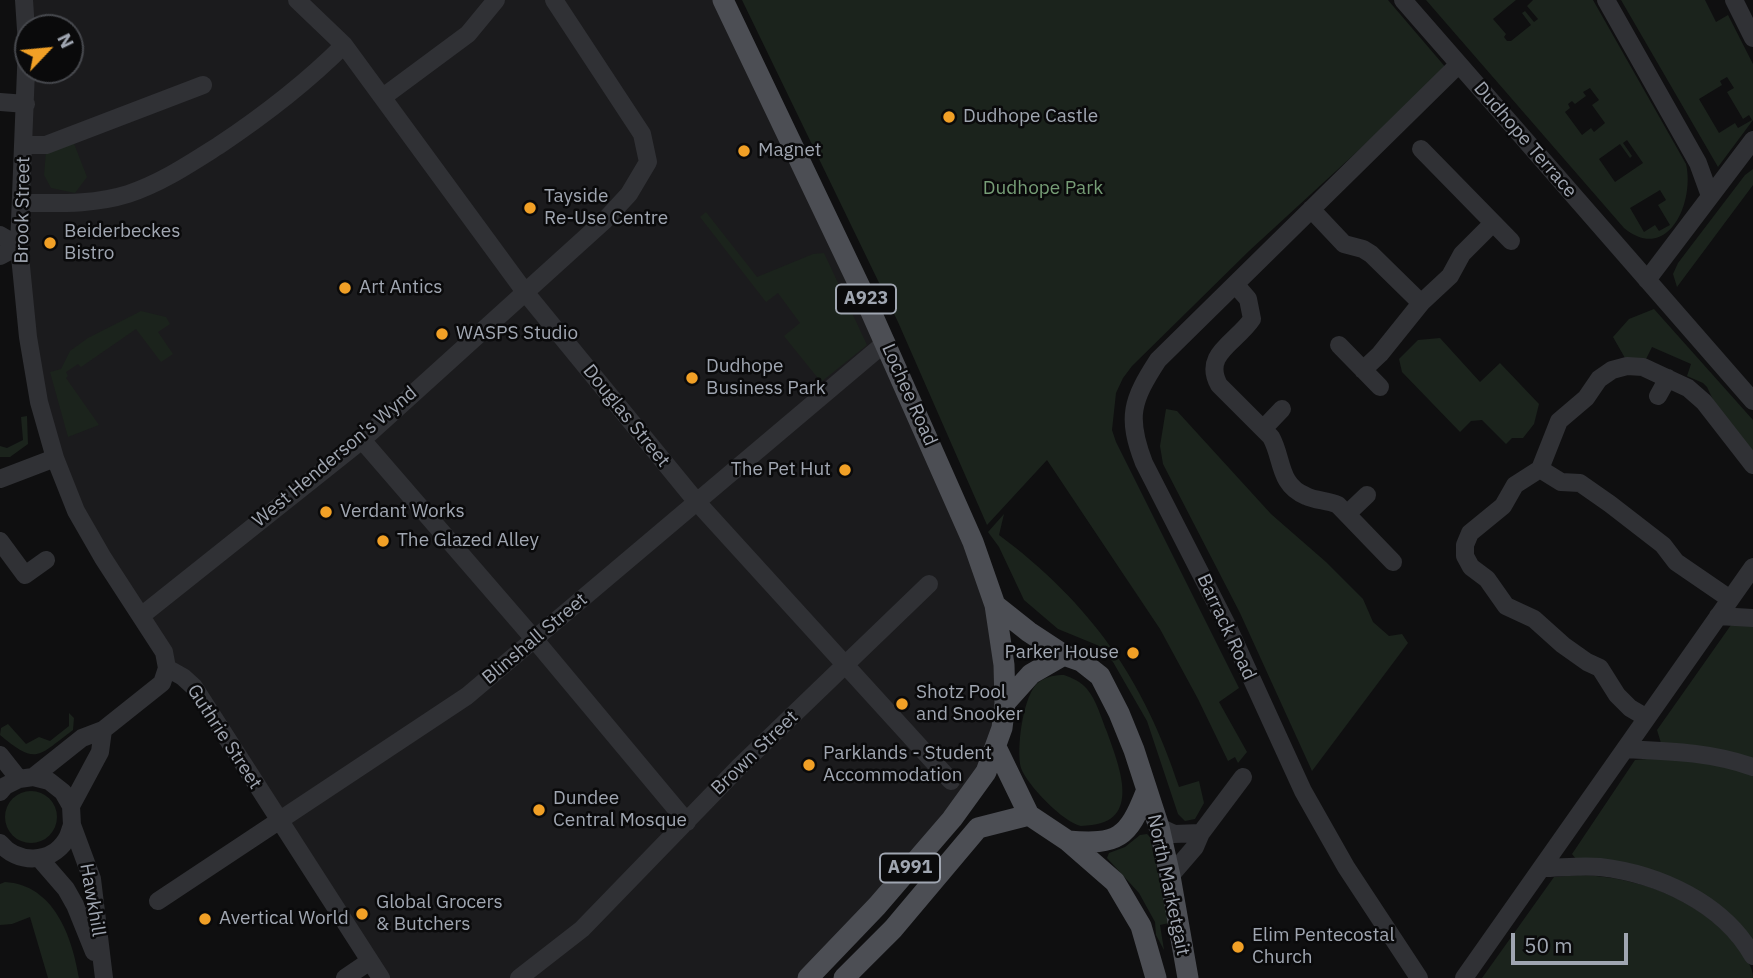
<!DOCTYPE html>
<style>
body{margin:0}
#map{position:relative;width:1753px;height:978px;overflow:hidden;background:#0f0f10;font-family:"IBM Plex Sans",sans-serif}
canvas{display:block}
.north{position:absolute;left:14px;top:14px;width:70px;height:70px;box-sizing:border-box;background:#0a0a0b;border:2px solid #46484d;border-radius:50%;rotate:64deg;font-size:19px;font-weight:700;line-height:28px;text-align:center;color:#a0a6b1}
.north::after{content:'';display:block;margin:auto;width:24px;height:32px;background:#f1a026;clip-path:polygon(50% 0,100% 100%,50% 72%,0 100%)}
.scale{position:absolute;left:1511px;top:933px;width:117px;height:32px;box-sizing:border-box;border:4px solid #a0a6b1;border-top:0;padding-left:9px;font-size:21px;line-height:24px;white-space:nowrap;color:#a0a6b1;-webkit-text-stroke:5px #0a0a0b;paint-order:stroke}
</style>
<div id="map">
<canvas width="1753" height="978"></canvas>
<div class="north">N</div>
<div class="scale">50 m</div>
</div>
<script>
const g = document.querySelector('canvas').getContext('2d');
g.lineJoin = 'round';
function paint(path, color) { g.fillStyle = color; g.fill(path, 'evenodd'); }
function trace(path, color, width, dash) { g.strokeStyle = color; g.lineWidth = width; g.lineCap = dash ? 'butt' : 'round'; g.setLineDash(dash || []); g.stroke(path); }
function drawText(font, color, halo, rows, align = 'center') {
  g.font = font + ' "IBM Plex Sans",sans-serif'; g.lineWidth = 5; g.setLineDash([]); g.textBaseline = 'middle'; g.strokeStyle = halo; g.fillStyle = color; for (const [text, x, y, turn = 0] of rows) {
    g.save(); g.translate(x, y); g.rotate((+turn || 0) * Math.PI / 180); g.textAlign = isNaN(turn) ? turn : align; if (halo) g.strokeText(text, 0, 0); g.fillText(text, 0, 0); g.restore();
  }
}
paint(new Path2D(`
 M24,0H714L974,551L1004,665L986,772L808,978H381L76,511L28,337ZM28,28H70V70H28Z`), '#1b1b1d');
paint(new Path2D(`
 M742,0H1388L1447,69L1249,251L1132,366L1123,378L1116,393L1112,430L1116,442L1239,688L1219,702L1247,752L1238,763L1235,757L1228,761L1198,699L1160,629L1047,460L987,525L898,322Z
 M1426,0H1516L1493,19L1506,34L1504,37L1507,41H1511L1531,25L1522,13L1525,11L1534,22L1538,19L1527,6L1533,0H1593L1686,164C1695,202 1668,264 1624,228ZM1590,88L1599,100L1592,105L1605,123L1594,132L1591,128L1582,135L1565,112L1570,108L1568,104L1572,101L1575,104L1586,96L1583,92ZM1627,140L1643,163L1615,182L1599,159L1620,144L1630,158L1632,156L1623,143ZM1660,190L1666,200L1658,205L1670,225L1659,231L1655,225L1644,232L1630,208Z
 M1621,0H1705L1716,22L1728,15L1753,64V120L1718,167ZM1727,77L1734,88L1727,92L1743,119L1749,115L1752,120L1738,128L1735,123L1719,133L1699,99L1722,85L1720,81Z
 M73,141L87,177L75,193L51,188L44,175L46,151Z
 M1753,169V185L1677,287L1673,274L1678,263L1745,175Z
 M706,212L757,277L813,254L824,253L867,345L821,382L784,336L800,323L778,293L766,302L700,217Z
 M1654,309L1753,420V452L1716,406L1707,387L1703,383L1687,376L1691,364L1652,347L1645,361L1625,358L1613,337L1629,319Z
 M141,311L166,317L170,324L158,332L173,354L161,362L136,329L81,367L78,364L66,372L68,376L66,378L99,425L68,437L50,372L61,369L70,351L88,338Z
 M1440,338L1480,382L1500,363L1539,404L1534,424L1523,438H1512L1506,444L1482,420L1471,421L1460,432L1402,372L1399,359L1418,340Z
 M1166,409L1177,411L1271,514L1326,562L1363,599L1373,622L1389,636L1402,634L1408,643L1312,771L1240,613L1163,464L1160,446Z
 M27,416L28,444L10,457H0V446L7,448L23,440L21,417Z
 M1004,514L999,535C1090,603 1144,679 1179,787L1199,781L1204,803L1195,819L1185,821L1178,814L1147,721L1113,662L1097,645L1058,629L1024,600L999,547L988,532Z
 M1731,625L1753,626V759L1661,743L1657,730Z
 M1064,675C1073,678 1081,682 1087,689C1097,701 1101,718 1107,732C1117,761 1143,819 1092,825C1088,825 1085,826 1081,826C1064,823 1027,785 1021,768C1016,750 1023,693 1039,682C1047,676 1056,675 1064,675Z
 M69,713L74,718L73,730C38,756 37,766 0,735L1,728L8,724L26,744L39,737L50,741L69,726Z
 M1659,758C1690,759 1724,764 1753,776V941L1728,915L1576,859L1572,854L1635,760Z
 M5 817a26 26 0 1 1 52 0a26 26 0 1 1-52 0Z
 M1147,834L1150,837L1169,923L1160,925L1164,950L1156,935L1155,922L1139,893L1107,858L1109,853L1125,847L1140,835Z
 M1580,875C1640,877 1702,900 1739,949C1746,958 1753,967 1753,978H1482L1554,877Z
 M5,882C54,885 72,936 79,978H48L30,917L12,924L0,925V884Z`), '#1b231c');
trace(new Path2D(`
 M24,0L27,45L19,246L28,337L39,402L55,458L76,511L103,558L164,652L167,668
 M297,0L344,45L525,292L696,501L951,781
 M1403,0L1753,401
 M1606,0L1698,163L1710,196
 M1734,0L1753,38
 M383,97L468,34L496,0
 M0,102L26,104
 M24,145H46L203,85
 M1421,149L1511,241
 M21,203C57,203 93,205 128,194C161,183 188,165 218,146C263,116 306,83 344,45
 M1311,209L1344,244L1363,249L1371,254L1421,303L1450,276L1462,254L1493,223
 M0,235L19,246
 M0,256L19,246
 M1647,280L1753,140
 M1235,284L1248,299L1252,319C1236,343 1202,354 1219,385L1271,437C1283,458 1278,485 1306,496C1316,501 1328,500 1338,505L1393,562
 M1339,345L1380,387
 M1363,370L1380,354L1421,303
 M1658,396L1668,378
 M1263,429L1282,409
 M362,440L535,640L687,822
 M1540,469L1515,485L1503,506L1470,533L1465,545V556L1471,567L1487,579L1506,606L1534,619L1563,645L1587,662L1600,668L1617,695L1630,708L1647,718
 M1540,469L1559,421L1586,398L1599,379L1612,370L1627,366L1643,367L1688,388L1704,402L1753,465
 M1540,469L1561,482L1580,483L1610,504L1663,545L1676,562L1730,599
 M0,479L55,458
 M1347,514L1367,495
 M0,541L25,575L46,560
 M141,616L362,440L605,220L629,194L648,162L642,134L554,0
 M1718,616L1753,618
 M167,668L183,677L194,687L381,978
 M1625,749C1668,751 1711,752 1753,767
 M0,755L19,779
 M33,777L82,738L103,730L162,683L167,668
 M0,792L5,786L19,779L33,777L49,781L63,792L71,806L72,825L92,879L104,978
 M71,806L100,752L103,730
 M1159,827L1174,834L1201,833
 M0,843C17,864 51,864 66,840C69,836 70,830 72,825
 M40,859L66,889L75,905L94,952
 M1541,868C1560,868 1581,865 1600,867C1659,874 1723,903 1753,956
 M1170,876L1195,847L1201,833L1243,777
 M158,901L467,696L886,342
 M345,978L370,961
 M519,978L582,929L739,767L929,584
 M1419,978L1346,867L1303,791L1228,627L1144,463C1126,417 1132,400 1158,360L1459,64
 M1464,978L1753,567`), '#303135', 18);
trace(new Path2D(`
 M723,0L860,287L973,542L995,605L1004,665L1005,703L1002,728L986,772L952,819L877,906L808,978
 M995,605L1029,632L1064,655L1081,661L1100,676L1119,713L1134,750L1159,827L1170,876L1188,978
 M1005,703L1031,674L1064,655
 M996,747L1029,815L1068,841L1115,882L1141,926L1156,978
 M1068,841C1118,845 1128,838 1146,792
 M844,978L893,929L978,828L1029,815`), '#4c4e54', 21);
for (const [x, y, r, color] of [
 [949,117,7,"#f1a026"],
 [744,151,7,"#f1a026"],
 [530,208,7,"#f1a026"],
 [50,243,7,"#f1a026"],
 [345,288,7,"#f1a026"],
 [442,334,7,"#f1a026"],
 [692,378,7,"#f1a026"],
 [845,470,7,"#f1a026"],
 [326,512,7,"#f1a026"],
 [383,541,7,"#f1a026"],
 [1133,653,7,"#f1a026"],
 [902,704,7,"#f1a026"],
 [809,765,7,"#f1a026"],
 [539,810,7,"#f1a026"],
 [362,914,7,"#f1a026"],
 [205,919,7,"#f1a026"],
 [1238,947,7,"#f1a026"]
]) { const dot = new Path2D(); dot.arc(x, y, r, 0, 2 * Math.PI); g.fillStyle = color; g.fill(dot); trace(dot, '#0a0a0b', 2.5); }
for (const [x, y, w] of [
 [866,299,60],
 [910,868,60]
]) { const box = new Path2D(); box.roundRect(x - w / 2, y - 14.5, w, 29, 5); g.fillStyle = '#0a0a0b'; g.fill(box); trace(box, '#a0a6b1', 2); }
drawText('bold 18px', '#a0a6b1', null, [
 ["A923",866,299],
 ["A991",910,868]
]);
drawText('19px', '#a0a6b1', '#0a0a0b', [
 ["Dudhope Castle",963,117],
 ["Magnet",758,151],
 ["Tayside",544,197],
 ["Re-Use Centre",544,219],
 ["Beiderbeckes",64,232],
 ["Bistro",64,254],
 ["Art Antics",359,288],
 ["WASPS Studio",456,334],
 ["Dudhope",706,367],
 ["Business Park",706,389],
 ["The Pet Hut",831,470,"right"],
 ["Verdant Works",340,512],
 ["The Glazed Alley",397,541],
 ["Parker House",1119,653,"right"],
 ["Shotz Pool",916,693],
 ["and Snooker",916,715],
 ["Parklands - Student",823,754],
 ["Accommodation",823,776],
 ["Dundee",553,799],
 ["Central Mosque",553,821],
 ["Global Grocers",376,903],
 ["& Butchers",376,925],
 ["Avertical World",219,919],
 ["Elim Pentecostal",1252,936],
 ["Church",1252,958]
], 'left');
drawText('19px', '#a0a6b1', '#0a0a0b', [
 ["Dudhope Terrace",1525,140,49],
 ["Brook Street",23,210,-89],
 ["Lochee Road",909,395,66],
 ["Douglas Street",626,416,51],
 ["West Henderson's Wynd",335,457,-40],
 ["Barrack Road",1226,627,65],
 ["Blinshall Street",535,639,-40],
 ["Guthrie Street",224,737,57],
 ["Brown Street",755,753,-44],
 ["North Marketgait",1168,885,78],
 ["Hawkhill",92,900,80]
]);
drawText('19px', '#769d76', '#0a0a0b', [
 ["Dudhope Park",1043,189]
]);
</script>
